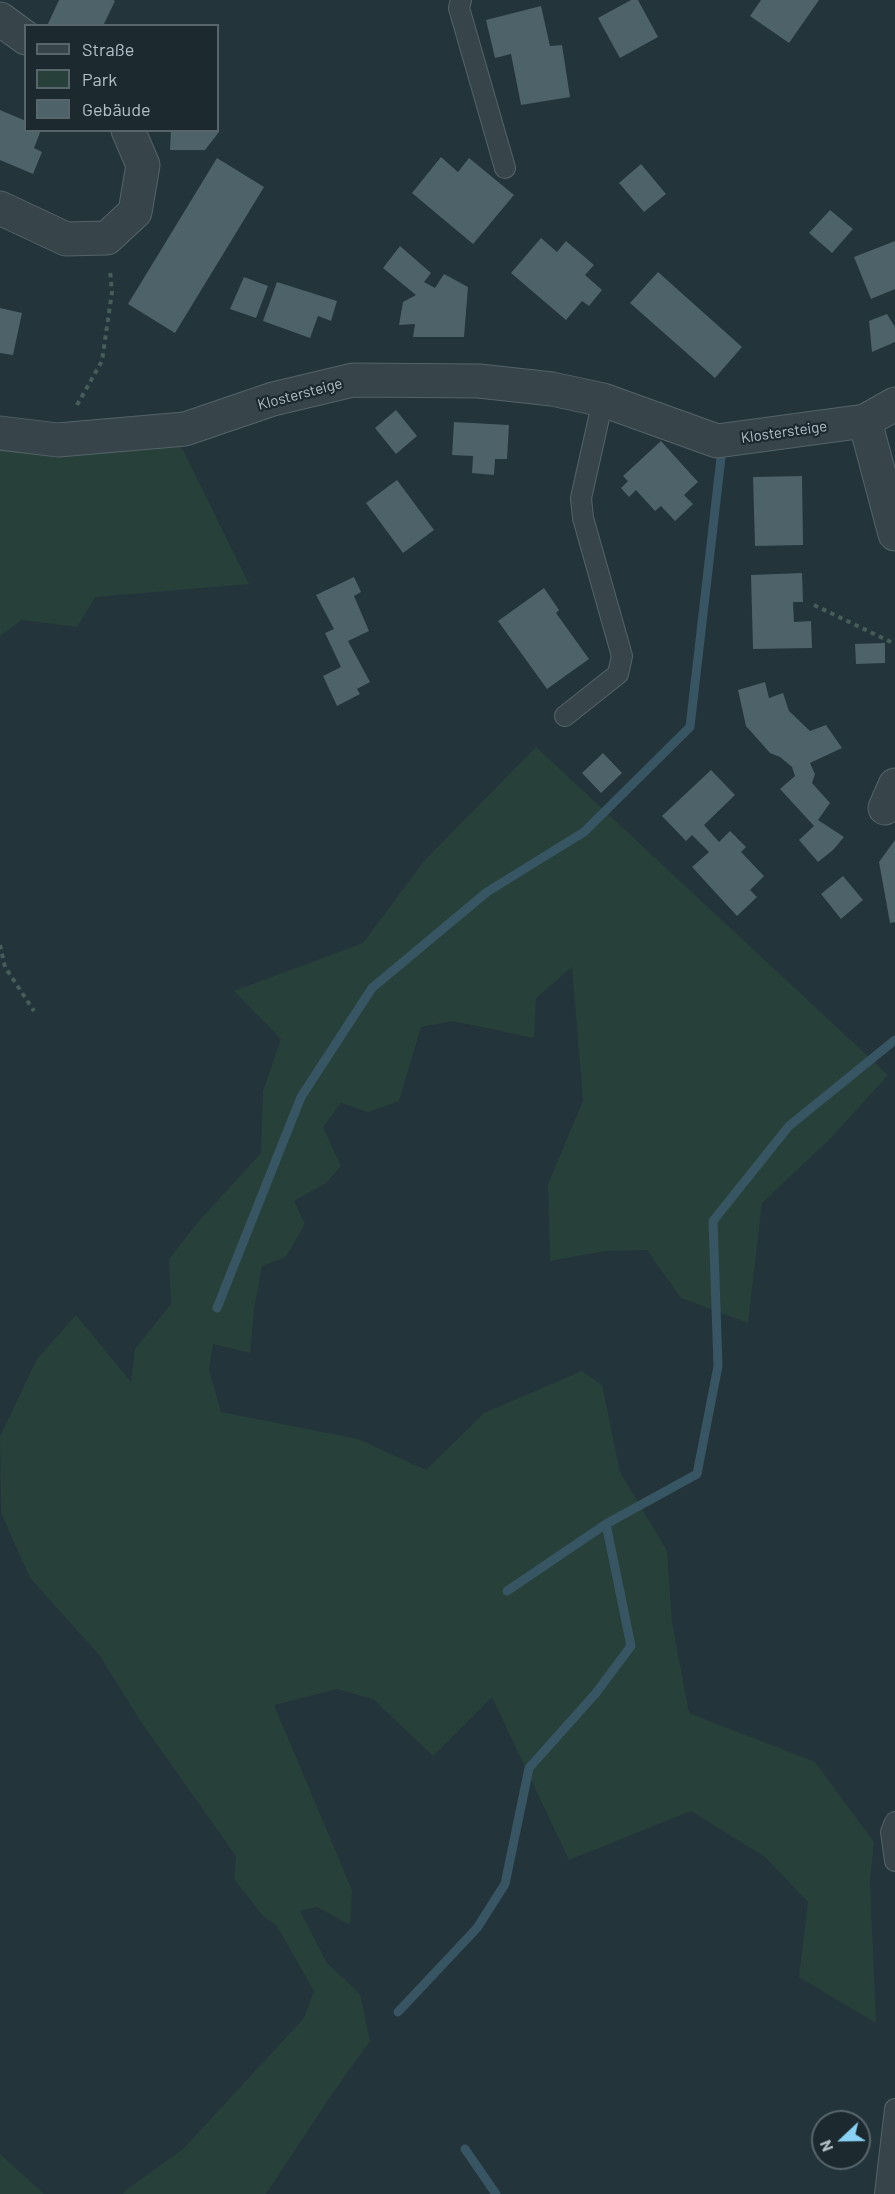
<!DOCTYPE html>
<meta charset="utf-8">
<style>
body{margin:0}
#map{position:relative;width:895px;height:2194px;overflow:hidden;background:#23343b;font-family:Barlow,sans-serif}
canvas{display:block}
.legend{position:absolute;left:24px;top:24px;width:195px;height:108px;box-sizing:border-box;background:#1c2a30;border:2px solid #58666c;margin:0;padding:8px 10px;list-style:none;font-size:18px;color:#b2c0c7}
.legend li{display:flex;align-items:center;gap:12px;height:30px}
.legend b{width:30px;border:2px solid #58666c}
.north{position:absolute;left:811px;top:2110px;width:60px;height:60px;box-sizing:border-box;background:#1c2a30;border:2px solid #58666c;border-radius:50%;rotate:248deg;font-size:16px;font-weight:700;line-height:24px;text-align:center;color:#b2c0c7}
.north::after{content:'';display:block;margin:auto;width:21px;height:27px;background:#89d2f5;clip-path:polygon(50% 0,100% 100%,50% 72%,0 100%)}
</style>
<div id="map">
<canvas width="895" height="2194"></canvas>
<ul class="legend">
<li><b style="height:8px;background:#37454b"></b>Straße</li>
<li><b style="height:16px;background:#28403a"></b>Park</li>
<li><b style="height:16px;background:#4e6269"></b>Gebäude</li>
</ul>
<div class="north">N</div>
</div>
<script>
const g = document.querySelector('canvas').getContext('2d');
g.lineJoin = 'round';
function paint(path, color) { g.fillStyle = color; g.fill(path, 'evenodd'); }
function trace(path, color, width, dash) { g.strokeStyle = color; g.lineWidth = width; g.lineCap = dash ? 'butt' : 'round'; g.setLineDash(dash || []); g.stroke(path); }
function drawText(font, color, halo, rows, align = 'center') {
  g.font = font + ' Barlow,sans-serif'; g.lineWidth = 4.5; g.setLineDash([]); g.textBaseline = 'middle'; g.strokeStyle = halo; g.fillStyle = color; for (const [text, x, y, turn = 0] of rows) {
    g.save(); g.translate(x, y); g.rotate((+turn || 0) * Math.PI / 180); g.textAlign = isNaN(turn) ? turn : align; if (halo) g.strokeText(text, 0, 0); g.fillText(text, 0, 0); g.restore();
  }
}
paint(new Path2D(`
 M173,430L249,584L95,597L77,627L22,620L0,636V433Z
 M536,747L888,1075L830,1139L762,1203L748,1323L681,1298L647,1250L605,1251L550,1261L548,1184L583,1101L572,967L536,998L534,1038L453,1021L421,1027L399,1101L368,1112L341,1103L323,1127L341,1166L326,1183L294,1201L305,1224L286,1257L262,1266L254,1309L250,1353L213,1344L209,1370L221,1412L358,1439L426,1470L484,1413L582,1371L602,1385L620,1472L667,1551L672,1622L689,1713L815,1762L874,1842L870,1880L876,2023L799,1977L808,1902L765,1857L691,1811L569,1860L492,1697L433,1756L373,1699L337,1689L274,1705L352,1890L350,1925L317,1907L300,1911L327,1963L360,1994L370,2041L332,2094L266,2194H123L126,2190L183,2149L304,2018L314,1991L276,1925L263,1916L234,1879L236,1856L141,1722L100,1656L30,1578L1,1513L0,1436L37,1359L76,1315L131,1382L135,1349L171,1304L169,1259L198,1222L261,1153L263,1091L281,1039L234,991L363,943L424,861Z
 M0,2154L44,2194H0Z`), '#28403a');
trace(new Path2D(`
 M217,1308L301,1097L372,988L487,892L584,832L690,727L722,449
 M507,1591L606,1524
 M398,2012L477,1928L505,1884L529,1768L596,1693L631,1646L606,1524L697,1474L718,1366L713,1221L789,1126L895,1040
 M465,2149L496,2194`), '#375562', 9);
paint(new Path2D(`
 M59,0H113L115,1L103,26H47Z
 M631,0H638L658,37L620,58L598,18Z
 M761,0H819L789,43L750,16Z
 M541,6L550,46L562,45L570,97L521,105L511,54L495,58L486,20Z
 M0,110L26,121V130H41L34,148L42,152L33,174L0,160Z
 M171,130H217L219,132L205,150H170Z
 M441,157L458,172L469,158L514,195L473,244L412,193Z
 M217,158L264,187L175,333L128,304Z
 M641,164L666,194L644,212L619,183Z
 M830,210L853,229L832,253L809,233Z
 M541,238L557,252L566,241L594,265L585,275L602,290L589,306L582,301L566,320L511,273Z
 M895,241V289L871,299L854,257Z
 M400,246L431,273L424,282L435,288L444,274L468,287L464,337H413L415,324L399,325L403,302L416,295L383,268Z
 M658,272L742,347L715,378L630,303Z
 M244,277L268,286L256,318L230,309Z
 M277,282L337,301L331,321L318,316L310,338L263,321Z
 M0,308L22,313L13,355L0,353Z
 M887,314L895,327V342L872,352L869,321Z
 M396,410L417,436L396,454L375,428Z
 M454,422L509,425L507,459H495L494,475L472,473L473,456L452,455Z
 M661,441L698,482L684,495L693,504L675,521L661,506L655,511L636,490L629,497L621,488L628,481L623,476Z
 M802,476L803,545L755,546L753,477Z
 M397,480L434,530L403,553L366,503Z
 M802,573L803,602H793L794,622L811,621L812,648L753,649L751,575Z
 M354,577L361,592L354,596L369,631L348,641L370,682L357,689L360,694L337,706L323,676L341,667L325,633L334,629L316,595Z
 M544,588L559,610L556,613L589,659L547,689L498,621Z
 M885,643V663L856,664L855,644Z
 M765,682L769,698L783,693L789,711L810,731L826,725L842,748L810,763L815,774L812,783L830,803L818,820L844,837L833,850L818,862L799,840L814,826L780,789L795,776L792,767L780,757L770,753L746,726L738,690Z
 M603,753L622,773L601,793L582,773Z
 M711,770L735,795L704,825L719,842L730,831L746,847L741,852L764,876L750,890L757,897L737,916L692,867L709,852L692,835L686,841L662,816Z
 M895,840V922L890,923L879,862Z
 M843,876L863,900L841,919L821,894Z`), '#4e6269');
const service = new Path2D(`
 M461,0L459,8L505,168
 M565,716L618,674L622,656L583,518L581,498L603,400
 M895,1822L891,1832L895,1861
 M885,2194L895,2109`);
const minor = new Path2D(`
 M0,19L26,38
 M0,208L66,239L107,238L135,212L143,165L128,130
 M865,421L895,534
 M0,433L58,440L185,429L273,399L353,380L479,381L552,389L603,400L717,441L865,421L895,404
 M885,808L895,785`);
trace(service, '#556369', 22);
trace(minor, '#556369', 35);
trace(new Path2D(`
 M77,405L102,361L112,292L110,270
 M814,605L893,643
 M0,945L5,967L34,1011`), '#475d5a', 4, [4.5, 4.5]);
trace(service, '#37454b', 20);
trace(minor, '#37454b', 33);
drawText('15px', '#b2c0c7', '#1c2a30', [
 ["Klostersteige",300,394,-15],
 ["Klostersteige",784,432,-8]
]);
</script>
